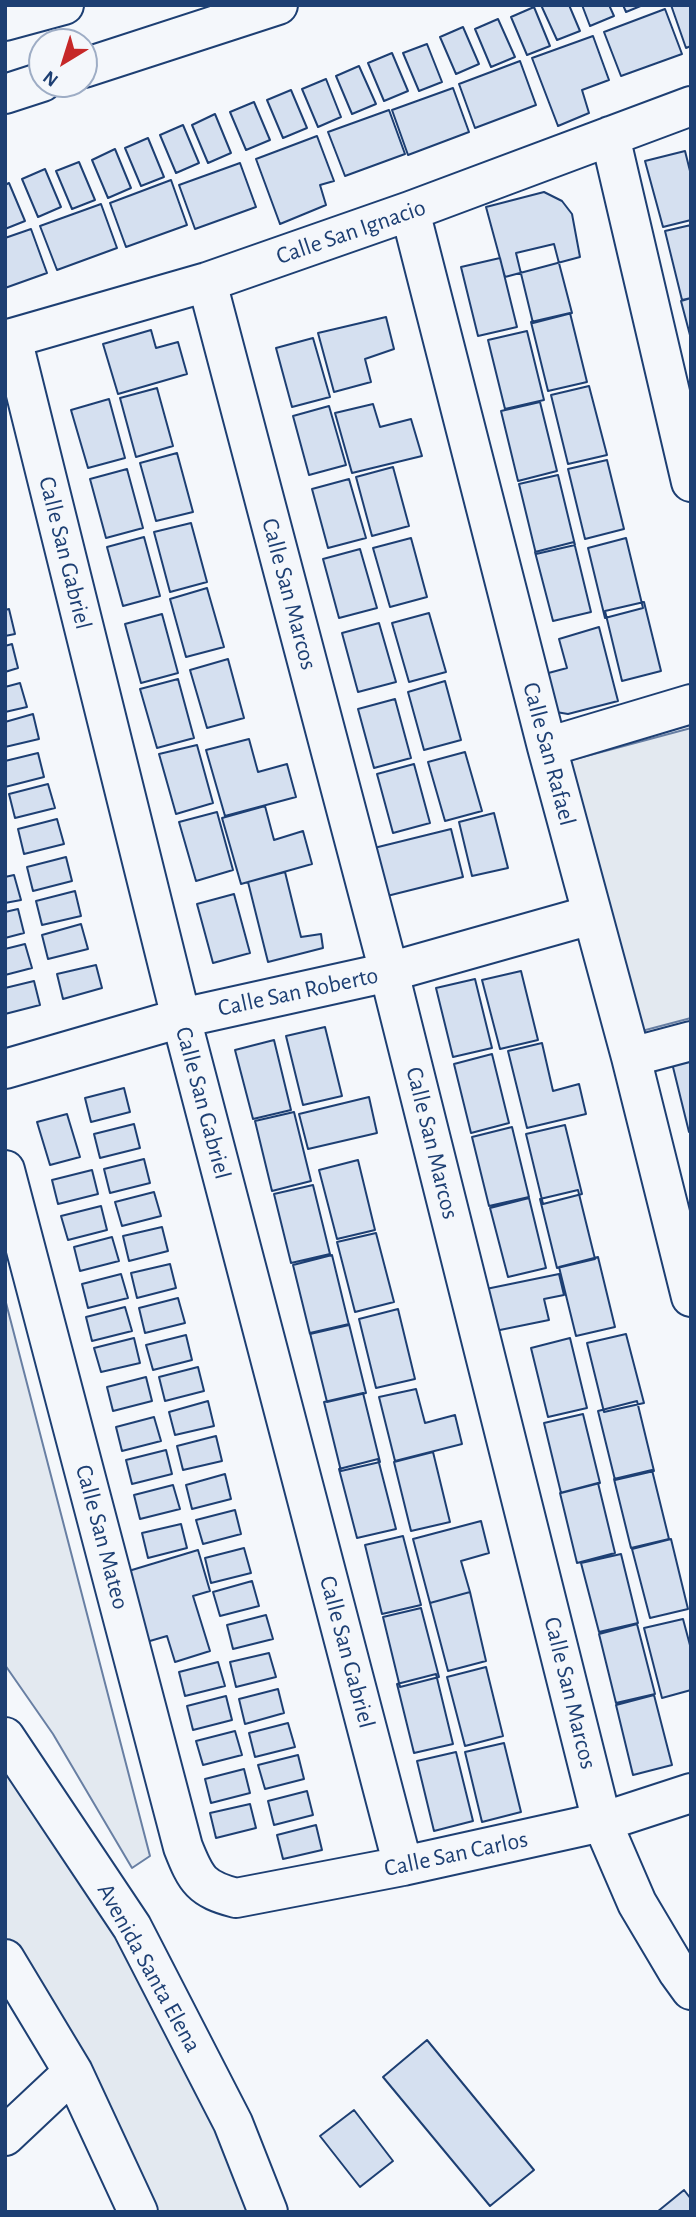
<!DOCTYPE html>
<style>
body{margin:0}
#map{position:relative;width:696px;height:2217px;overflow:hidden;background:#f4f7fb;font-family:"Alegreya Sans",sans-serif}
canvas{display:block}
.frame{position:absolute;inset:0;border:7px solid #1d3f73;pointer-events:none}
.north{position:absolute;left:28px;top:28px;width:70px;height:70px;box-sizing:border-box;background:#f4f7fb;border:2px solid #9eadc5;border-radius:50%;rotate:218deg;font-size:19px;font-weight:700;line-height:28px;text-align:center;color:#1d3f73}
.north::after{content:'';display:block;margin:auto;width:24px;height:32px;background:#c62828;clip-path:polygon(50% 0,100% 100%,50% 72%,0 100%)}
</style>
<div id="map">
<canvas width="696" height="2217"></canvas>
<div class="frame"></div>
<div class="north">N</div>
</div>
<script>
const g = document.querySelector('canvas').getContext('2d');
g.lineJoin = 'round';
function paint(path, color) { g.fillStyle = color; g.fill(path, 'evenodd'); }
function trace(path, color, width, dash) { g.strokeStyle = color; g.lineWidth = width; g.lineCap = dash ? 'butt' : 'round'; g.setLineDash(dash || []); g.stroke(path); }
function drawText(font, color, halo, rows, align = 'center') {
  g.font = font + ' "Alegreya Sans",sans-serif'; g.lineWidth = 5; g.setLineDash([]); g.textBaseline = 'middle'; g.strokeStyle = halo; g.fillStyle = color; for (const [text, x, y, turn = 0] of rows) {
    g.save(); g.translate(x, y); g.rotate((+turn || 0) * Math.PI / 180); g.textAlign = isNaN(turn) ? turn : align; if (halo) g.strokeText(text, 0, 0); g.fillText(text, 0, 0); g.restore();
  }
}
const green = new Path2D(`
 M691,728V1018L638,1032L564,762Z
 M5,1299L150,1856L132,1868L53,1734L5,1665Z
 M5,1737L268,2212H138L5,1959Z`);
paint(green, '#e3e9f0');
trace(green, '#687fa3', 2);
const building = new Path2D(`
 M541,5H569L580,31L557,40Z
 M582,5H609L614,16L590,26Z
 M623,5H643L626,12Z
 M671,5H691V46L686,48Z
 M534,7L550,46L527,55L511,17Z
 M665,9L682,54L621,76L604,32Z
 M498,19L515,57L491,67L475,29Z
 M463,27L479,64L456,74L440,37Z
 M593,36L609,80L582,90L589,113L558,126L532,58Z
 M427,44L442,82L419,91L403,53Z
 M392,53L408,91L384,101L368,63Z
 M520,61L536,105L475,128L459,84Z
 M359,66L376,104L352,114L336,76Z
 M326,79L341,117L318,127L302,89Z
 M453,88L469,132L408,155L392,110Z
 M291,90L307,128L283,138L267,100Z
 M254,102L270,140L246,150L230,112Z
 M389,110L405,154L345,176L328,132Z
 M215,114L231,153L208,163L192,125Z
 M183,125L199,163L176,173L160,135Z
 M317,136L334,181L320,185L326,205L280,224L256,159Z
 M148,138L164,177L141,186L125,148Z
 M115,149L131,188L108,198L92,160Z
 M685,151L691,175V220L663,227L645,161Z
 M79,162L95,200L72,209L56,171Z
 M240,163L256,207L195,229L179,185Z
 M45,169L61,207L38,217L22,179Z
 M171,180L187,225L126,247L110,203Z
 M9,183L25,221L5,229V185Z
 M544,192L562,201L572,214L580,257L505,277L486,207Z
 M101,204L117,248L57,270L40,226Z
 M691,225V298L682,300L665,231Z
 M31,229L47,273L5,288V238Z
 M554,244L572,313L533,323L516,253Z
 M500,258L517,327L478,336L461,267Z
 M691,298V339L681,301Z
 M570,313L587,382L548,391L531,322Z
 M386,317L394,349L365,359L371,382L334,392L318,333Z
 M151,330L156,348L178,342L187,374L118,394L103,344Z
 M527,331L544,400L505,409L488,340Z
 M313,338L330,397L292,407L276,348Z
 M589,386L607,455L568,464L551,395Z
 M157,388L173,446L136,457L120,398Z
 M109,399L125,458L88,468L71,410Z
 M540,402L557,471L518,481L501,411Z
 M373,404L380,427L411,419L422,456L352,473L335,413Z
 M329,406L346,465L309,475L293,416Z
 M177,453L193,512L156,521L140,463Z
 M607,460L624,529L585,539L568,469Z
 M393,467L409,526L372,536L356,477Z
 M127,469L143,528L106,538L90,479Z
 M558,475L575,545L536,554L519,484Z
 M349,479L366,538L328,548L312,489Z
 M191,523L207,582L170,592L154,532Z
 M144,537L160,596L123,606L107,547Z
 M411,538L427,597L390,607L373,548Z
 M626,538L643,608L605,618L588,548Z
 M574,542L591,612L553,621L535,552Z
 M360,549L377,608L339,618L323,559Z
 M207,588L224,647L186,657L170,599Z
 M644,602L661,671L622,681L605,611Z
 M9,609L15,634L5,636V610Z
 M429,613L446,672L409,682L392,623Z
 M162,614L178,673L141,683L125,624Z
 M379,623L396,682L358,692L342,633Z
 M599,627L618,701L568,714L556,712L541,675L567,668L559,639Z
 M12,644L18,668L5,672V646Z
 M228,659L244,718L207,728L190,670Z
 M178,679L194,738L157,748L140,689Z
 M445,681L461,740L424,750L408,692Z
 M20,683L27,707L5,712V687Z
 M395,699L411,758L374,768L358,709Z
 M33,714L39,739L5,747V722Z
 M249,739L258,772L287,764L296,797L225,816L206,750Z
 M197,745L213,803L176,814L159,754Z
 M465,752L482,811L445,821L428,762Z
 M38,753L44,777L5,787V761Z
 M414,764L430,823L393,833L377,774Z
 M48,784L55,808L15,818L9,794Z
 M265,806L274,840L303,831L312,864L241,884L222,818Z
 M217,812L233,870L196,881L179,822Z
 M494,813L508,868L472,876L459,822Z
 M57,819L64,844L24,854L18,829Z
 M451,829L463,877L383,897L370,849Z
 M66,857L72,881L33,891L27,867Z
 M285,872L301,937L321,934L323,948L268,962L248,882Z
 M14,875L21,900L5,903V877Z
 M75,891L81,916L42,925L36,901Z
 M234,894L250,953L213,963L197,904Z
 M18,909L24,933L5,938V912Z
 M81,924L88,949L48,959L42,935Z
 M25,944L32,968L5,975V949Z
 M96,965L102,988L63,999L57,974Z
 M521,971L538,1040L500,1049L482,980Z
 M475,979L492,1048L453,1057L436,988Z
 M34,981L40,1005L5,1014V988Z
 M325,1027L342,1096L303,1105L286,1036Z
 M274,1040L291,1110L253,1119L235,1050Z
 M542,1043L553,1091L579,1084L586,1114L527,1128L508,1051Z
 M492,1054L509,1123L471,1133L454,1064Z
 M691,1059V1132H689L672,1063Z
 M124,1088L130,1112L91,1122L85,1098Z
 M369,1097L377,1133L308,1149L299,1114Z
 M294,1112L311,1181L272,1191L255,1121Z
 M67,1114L80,1157L50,1165L37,1122Z
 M134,1124L140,1148L100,1158L94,1134Z
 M565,1125L582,1194L543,1204L526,1134Z
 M512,1127L529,1197L489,1206L472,1137Z
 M144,1159L150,1183L110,1193L104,1169Z
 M358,1160L375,1230L337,1239L319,1170Z
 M92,1170L98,1194L58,1204L52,1180Z
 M313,1185L330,1254L291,1263L274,1194Z
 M578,1190L595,1259L557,1268L540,1199Z
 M154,1192L161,1216L122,1226L115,1202Z
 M529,1198L546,1268L508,1277L490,1208Z
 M101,1206L107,1230L68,1240L61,1216Z
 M162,1227L168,1251L129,1261L123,1236Z
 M376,1233L394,1302L355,1312L337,1242Z
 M112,1237L119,1261L80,1271L74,1247Z
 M332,1255L349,1325L310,1334L293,1265Z
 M598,1257L615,1327L576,1336L559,1267Z
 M170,1264L176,1288L137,1298L131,1273Z
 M121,1274L128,1298L88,1308L82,1284Z
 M559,1274L564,1295L544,1299L549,1320L495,1331L486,1289Z
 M178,1298L185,1323L145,1333L139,1308Z
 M125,1307L132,1331L92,1341L86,1317Z
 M398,1309L415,1379L376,1388L359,1319Z
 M349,1324L366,1393L327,1402L310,1333Z
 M626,1334L644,1403L604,1412L587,1343Z
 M186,1335L192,1360L153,1370L146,1345Z
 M134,1338L140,1363L101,1372L94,1348Z
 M570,1338L587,1408L548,1417L531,1348Z
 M198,1367L204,1391L165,1401L159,1377Z
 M146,1377L152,1401L113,1411L107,1387Z
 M416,1389L425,1423L455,1415L462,1444L395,1461L379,1397Z
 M363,1393L380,1462L341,1471L324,1402Z
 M208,1401L214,1426L175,1435L169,1412Z
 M637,1401L654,1471L615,1480L598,1411Z
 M583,1414L600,1483L561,1493L544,1423Z
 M154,1417L161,1441L122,1451L116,1427Z
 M216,1436L222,1461L183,1470L177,1446Z
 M166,1450L172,1474L132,1484L126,1460Z
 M433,1452L450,1522L411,1531L394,1462Z
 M378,1459L396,1529L357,1538L339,1469Z
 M652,1470L669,1539L631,1548L614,1479Z
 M225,1474L231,1499L192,1509L186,1485Z
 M598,1483L615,1553L577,1563L560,1493Z
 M173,1485L180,1509L140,1519L134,1495Z
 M235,1510L241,1534L203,1544L196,1520Z
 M481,1521L489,1553L461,1561L470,1592L430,1603L413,1539Z
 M181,1524L187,1548L148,1558L142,1533Z
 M403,1536L421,1605L382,1614L365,1545Z
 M671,1539L688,1609L650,1618L632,1549Z
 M244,1548L251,1573L211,1583L205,1558Z
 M198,1550L210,1591L193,1596L210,1651L175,1662L167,1636L143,1643L122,1573Z
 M621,1554L638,1623L599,1632L581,1563Z
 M252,1581L259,1606L220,1616L213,1592Z
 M470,1592L486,1661L448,1671L430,1603Z
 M421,1608L439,1677L400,1687L383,1617Z
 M266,1615L273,1639L233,1649L227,1625Z
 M683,1619L691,1649V1690L662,1698L644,1628Z
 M637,1624L655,1694L616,1703L599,1634Z
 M269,1653L276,1677L236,1687L230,1662Z
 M218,1662L225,1686L185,1696L179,1672Z
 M486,1667L503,1736L465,1746L447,1677Z
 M436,1674L453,1744L414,1753L397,1684Z
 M278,1689L284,1713L245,1724L239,1699Z
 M654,1695L672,1765L633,1775L616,1705Z
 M226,1696L232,1720L193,1730L187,1706Z
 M288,1723L295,1747L255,1757L249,1733Z
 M235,1731L242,1755L203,1765L196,1741Z
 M504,1743L521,1812L482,1822L465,1752Z
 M456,1752L473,1821L434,1831L417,1761Z
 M298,1755L304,1779L265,1789L258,1765Z
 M244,1769L250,1793L211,1803L205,1779Z
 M307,1791L313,1815L274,1825L268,1801Z
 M250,1804L256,1828L216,1838L210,1813Z
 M316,1825L322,1850L283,1859L277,1835Z
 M427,2040L534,2170L490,2206L383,2077Z
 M354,2110L393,2161L360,2187L320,2136Z
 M684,2190L691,2199V2212H657Z`);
paint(building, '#d5e0f0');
trace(building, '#1d3f73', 2);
const minor = new Path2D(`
 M5,21L64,5
 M84,68L278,5
 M5,94L42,82
 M610,136L691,482
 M410,211L547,747L631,1057L691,1297
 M207,282L389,972L602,1822L637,1903L678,1972L691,1990
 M12,338L181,1018L403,1866
 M5,340L207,282L410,211L691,106
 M547,747L691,704
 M631,1057L691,1041
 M5,1069L181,1018L389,972L591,915
 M5,1170L183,1847C196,1880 201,1889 236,1898L403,1866L602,1822L691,1793
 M5,1737L132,1927L233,2123L268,2212
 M5,1959L73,2072L138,2212
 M5,2136L73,2072`);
trace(minor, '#1d3f73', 42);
trace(minor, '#f4f7fb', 38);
drawText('24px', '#1d3f73', '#f4f7fb', [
 ["Calle San Ignacio",351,232,-19],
 ["Calle San Gabriel",65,553,76],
 ["Calle San Marcos",289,594,75],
 ["Calle San Rafael",549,754,75],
 ["Calle San Roberto",298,992,-12],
 ["Calle San Gabriel",203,1103,75],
 ["Calle San Marcos",432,1143,76],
 ["Calle San Mateo",102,1537,75],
 ["Calle San Gabriel",347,1652,75],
 ["Calle San Marcos",570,1693,76],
 ["Calle San Carlos",456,1854,-12],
 ["Avenida Santa Elena",149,1968,61]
]);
</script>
